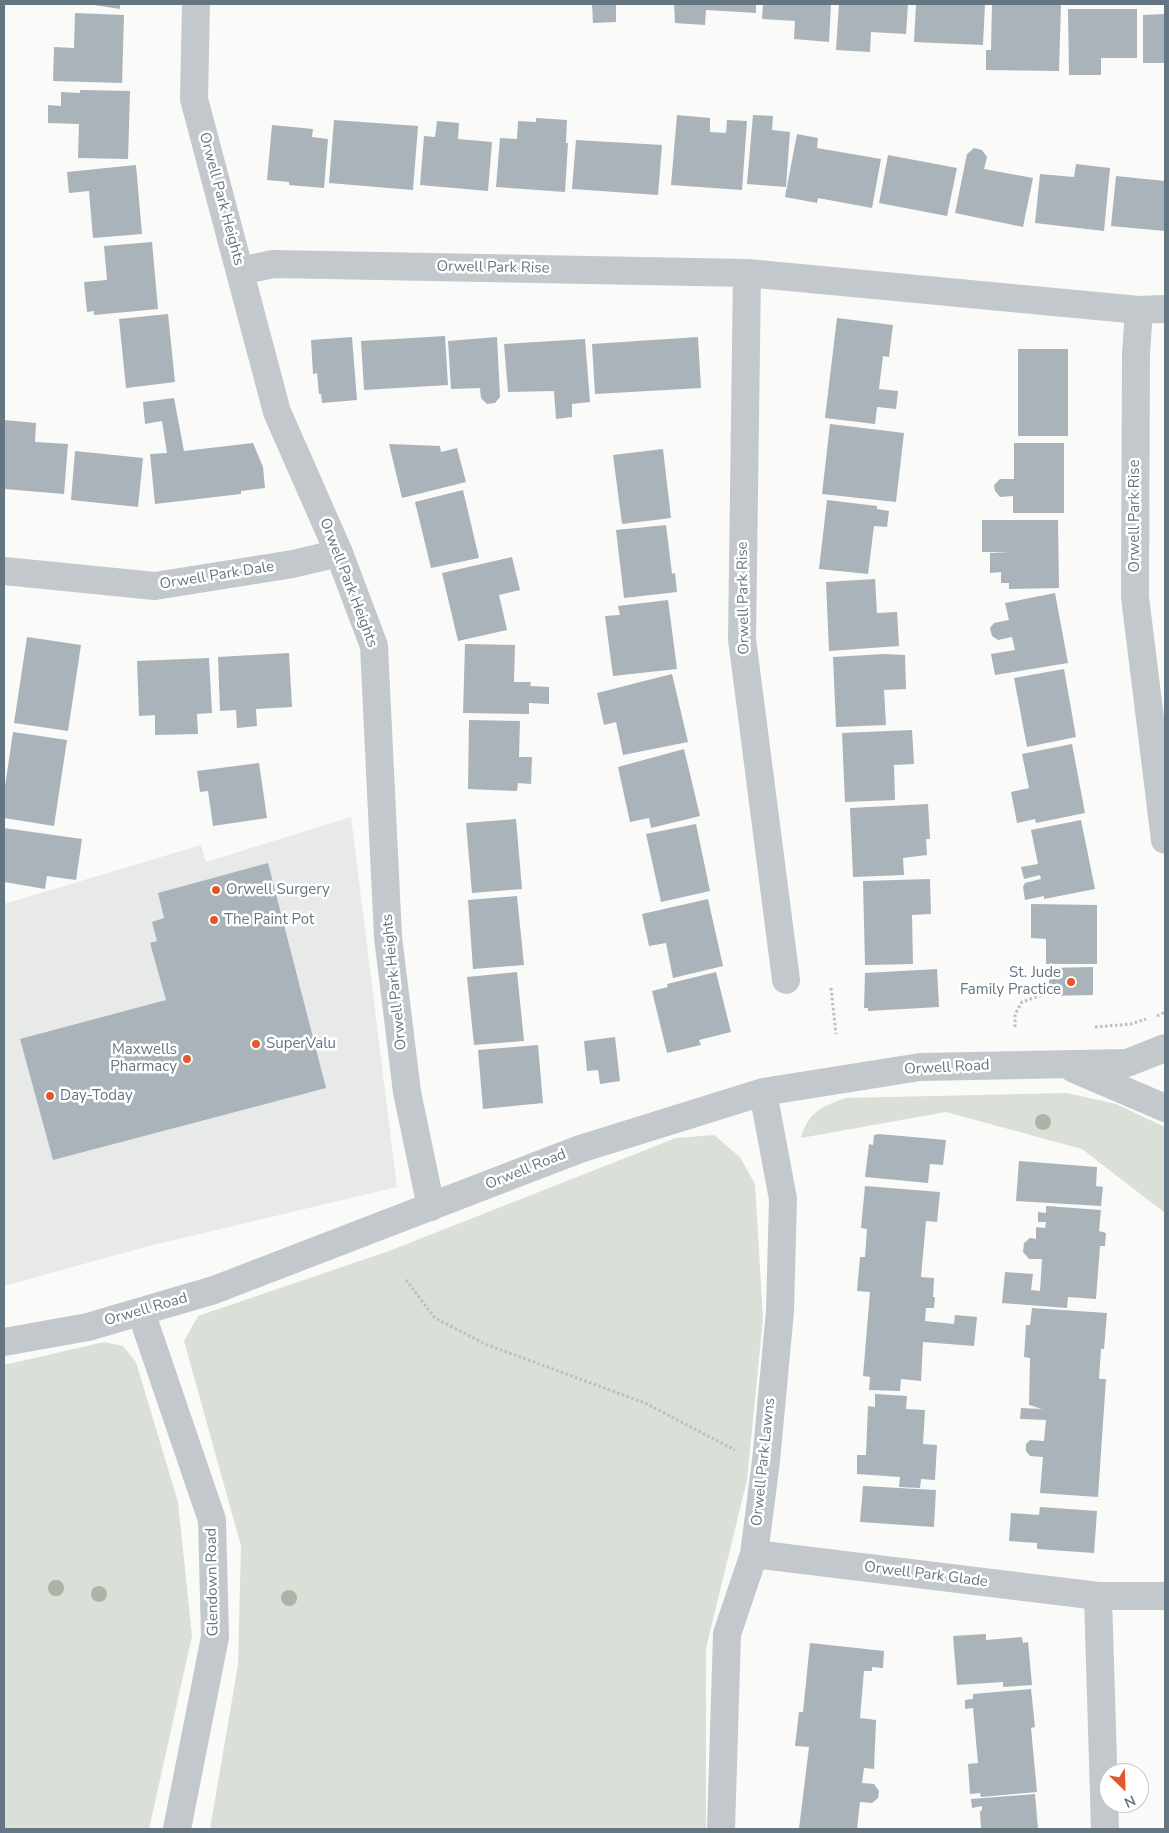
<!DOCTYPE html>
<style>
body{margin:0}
#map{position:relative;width:1169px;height:1833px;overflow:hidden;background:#fafaf8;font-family:"Nunito Sans",sans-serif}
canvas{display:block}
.frame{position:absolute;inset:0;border:5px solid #657683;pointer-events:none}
.north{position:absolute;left:1099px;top:1763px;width:50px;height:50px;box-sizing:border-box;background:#fff;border:1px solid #c1c8cd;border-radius:50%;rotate:156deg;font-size:14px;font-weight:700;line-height:20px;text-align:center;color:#657683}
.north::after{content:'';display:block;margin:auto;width:18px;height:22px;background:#e4572e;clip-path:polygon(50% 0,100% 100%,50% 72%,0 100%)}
</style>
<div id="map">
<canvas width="1169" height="1833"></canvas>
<div class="frame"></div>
<div class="north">N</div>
</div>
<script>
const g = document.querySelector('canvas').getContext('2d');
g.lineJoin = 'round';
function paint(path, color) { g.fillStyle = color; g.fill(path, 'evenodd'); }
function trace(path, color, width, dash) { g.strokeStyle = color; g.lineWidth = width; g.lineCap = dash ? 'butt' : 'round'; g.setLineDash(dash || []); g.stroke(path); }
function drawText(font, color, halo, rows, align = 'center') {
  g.font = font + ' "Nunito Sans",sans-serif'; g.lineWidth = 5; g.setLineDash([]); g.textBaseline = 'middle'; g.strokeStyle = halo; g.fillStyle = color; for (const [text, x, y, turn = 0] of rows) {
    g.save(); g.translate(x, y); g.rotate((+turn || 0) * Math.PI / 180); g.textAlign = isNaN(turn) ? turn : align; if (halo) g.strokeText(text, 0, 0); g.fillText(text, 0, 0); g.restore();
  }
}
paint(new Path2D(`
 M351,817L397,1187L149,1246L4,1286V904L201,845L206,862Z`), '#e8e9e9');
paint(new Path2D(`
 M1067,1093L1116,1104L1165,1127V1213L1082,1149L946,1112L801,1138C809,1111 820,1108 845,1098Z
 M714,1135L740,1157L755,1184L763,1318L747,1480L706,1648V1829H210L238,1665L241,1546L184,1341L198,1316L389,1251L676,1138Z
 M104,1342L123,1346L136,1362L178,1502L192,1636L149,1829H4V1365Z`), '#dadfd7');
paint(new Path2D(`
 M87,4H120V9Z
 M592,4H616V22L593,23Z
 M674,4H756V13L706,10L705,25L675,23Z
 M763,4H831L829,42L794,39L795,21L762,19Z
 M839,4H908L906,34L871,32L870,52L836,50Z
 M916,4H985L983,45L914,42Z
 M992,4H1061L1059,71L986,70V50H991Z
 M1068,9H1137V58H1101V75H1069Z
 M75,13L124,15L122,83L53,81L54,47L74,48Z
 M1165,14V63H1143V15Z
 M80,90L130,91L128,159L78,158L79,124L48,123V105L61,106V92L80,93Z
 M677,115L710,118V132L726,133L727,120L747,121L742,190L671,185Z
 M753,115L773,116L772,130L790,132L786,187L747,184Z
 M536,118L567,120L566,143H568L565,192L496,187L500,138L517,139L518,121L536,122Z
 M334,120L418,126L413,190L329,183Z
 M437,121L459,123L458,139L492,142L488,191L420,185L424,136L435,137Z
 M272,125L313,129L312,137L328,139L324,188L289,185V182L267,180Z
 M797,134L818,138L817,148L881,159L872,208L818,198L817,203L785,197Z
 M576,140L662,145L658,195L572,189Z
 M974,148L982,150L987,157L984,169L1033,178L1023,227L955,213L967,154Z
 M888,155L957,168L947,216L879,203Z
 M1076,164L1110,168L1104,231L1035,223L1040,174L1074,177Z
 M136,165L142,234L93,238L89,191L69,193L67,172Z
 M1116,176L1165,181V231L1111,226Z
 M152,242L158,309L94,315V311L87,312L84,282L107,280L104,246Z
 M168,314L175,382L126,388L119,319Z
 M837,318L893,325L889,357L883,356L879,389L898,391L896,409L877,407L875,424L825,418Z
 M445,336L448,385L364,390L361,341Z
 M352,337L357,400L322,403L321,394H319L317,373L313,374L311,340Z
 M497,337L500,397L495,403L487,404L481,398L480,388L451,389L448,341Z
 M698,337L701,388L595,394L592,344Z
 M585,339L590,402L572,404V417L556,419L554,391L508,392L504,344Z
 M1018,349H1068V436H1018Z
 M174,398L184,451L253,443L263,467L265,488L241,491V494L155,504L150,454L167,453L162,421L145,424L143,402Z
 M4,420L36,423L35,442L68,444L64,494L4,489Z
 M830,424L904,433L896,502L822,494Z
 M1014,443H1064V513H1013V496L1000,497L995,491L994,485L1000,479H1014Z
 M389,444L440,446L441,452L457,448L466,482L402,498Z
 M663,449L671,518L622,524L613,455Z
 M75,451L143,458L138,507L71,500Z
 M463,490L479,558L431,568L415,502Z
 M827,500L877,506V509L889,511L887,527L874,526L868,574L819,569Z
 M982,520H1058L1059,588L1009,589V583H1001V572L990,573V553L1010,552H982Z
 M666,525L672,574L675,573L677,592L624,598L616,530Z
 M512,557L520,590L499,595L507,630L458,641L442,573Z
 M875,579L877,613L897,612L899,646L829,651L826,582Z
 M1055,593L1068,663L995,675L991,654L1015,650L1012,637L998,640L992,636L990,628L994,623L1009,620L1005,603Z
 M668,600L677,669L613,676L605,616L620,615L618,606Z
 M27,637L81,645L68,731L14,723Z
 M465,644L515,645L514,682H531L530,686L549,687V704L529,703V714L463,713Z
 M289,653L292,707L256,709L257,726L237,728L236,710L220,711L218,657Z
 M883,654L905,655L906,689L884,690L886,725L836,727L833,657Z
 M209,658L212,713L197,714L198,734L155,735V715L139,716L137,661Z
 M1064,669L1076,737L1027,747L1014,678Z
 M672,674L688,742L623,755L616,722L604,725L597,693Z
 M469,720L520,721L519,757H532L531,784L518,783L517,791L468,789Z
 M912,730L914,764L894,765L895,800L845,802L842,733Z
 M13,732L67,740L54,826L4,818V793Z
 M1072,744L1085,813L1036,823L1035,819L1017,823L1011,792L1029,788L1022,754Z
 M684,749L700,816L651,828L649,818L630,822L618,767Z
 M259,763L267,818L213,826L208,791L200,792L197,771Z
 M928,804L930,839H926L927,855L903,858L904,875L853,877L850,808Z
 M516,819L522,889L472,893L466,823Z
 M1081,820L1095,889L1044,899V896L1025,900L1023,887L1025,883L1041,879L1040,875L1024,879L1021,867L1038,864L1031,830Z
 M696,824L710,891L661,902L646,834Z
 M4,828L82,839L76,880L47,876L45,889L4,882Z
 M268,863L326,1088L53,1160L20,1039L166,1000L150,943L157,941L152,922L164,918L158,893Z
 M930,879L931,914L912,915L913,964L865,965L863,881Z
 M517,896L524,965L473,969L468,900Z
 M708,899L723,966L673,978L666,943L649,946L642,914Z
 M1031,904L1097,905V964H1046V939L1031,938Z
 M1093,967V995L1049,996V968Z
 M937,969L939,1007L868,1011V1008H864L865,973Z
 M517,972L524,1041L474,1045L467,977Z
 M716,972L731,1032L699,1040L701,1045L667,1053L652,991L668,987L667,984Z
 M615,1037L620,1081L600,1084L598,1070L587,1071L584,1041Z
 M538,1045L543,1103L483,1109L478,1050Z
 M879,1134L946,1140L943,1165L930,1164L928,1183L865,1177L869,1144L873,1145L874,1135Z
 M1019,1161L1097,1167L1096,1186L1103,1187L1101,1206L1016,1201Z
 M865,1186L940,1192L937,1222L926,1221L921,1277L934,1278L933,1297H935L934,1308H926L925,1321L954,1324L955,1315L977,1317L974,1346L923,1342L921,1381L901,1379L900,1391L869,1390L870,1377L863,1376L870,1292L857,1291L860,1257H865L867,1229L861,1228Z
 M1046,1206L1101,1210L1099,1231L1106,1233L1105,1246H1100L1096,1299L1068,1297L1067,1308L1002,1303L1005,1272L1033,1274L1031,1290L1040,1291L1042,1259H1029L1023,1252L1024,1243L1030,1238L1036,1239V1227L1045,1228L1046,1222H1038V1212L1046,1213Z
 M1032,1308L1107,1313L1104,1349H1101L1099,1379H1106L1098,1497L1040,1493L1043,1457L1030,1456L1026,1451V1444L1030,1440L1044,1441L1046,1420L1020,1419L1021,1408L1042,1409L1029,1405L1030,1358L1024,1357L1026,1325H1030Z
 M875,1394L907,1396L906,1409L925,1410L923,1444L937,1445L935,1480L921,1479L920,1488L899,1487L900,1477L857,1474V1455H866L868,1406L875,1407Z
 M863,1486L936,1490L934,1527L860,1522Z
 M1040,1507L1097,1511L1094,1553L1037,1549V1543L1009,1541L1011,1513L1039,1515Z
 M986,1634V1640L1022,1637L1023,1643L1028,1642L1032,1685L1003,1687V1682L957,1685L953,1636Z
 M810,1643L884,1651L883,1668L872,1667V1671H864L860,1718L876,1720L874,1769L864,1768L862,1783L874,1784L879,1791L878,1798L872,1803L860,1802L857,1829H799L809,1747L795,1746L799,1712H803Z
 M1031,1689L1035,1727L1031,1728L1037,1792L981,1797L980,1793L970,1794L968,1764L978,1763L973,1708L965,1709V1700L973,1699V1694Z
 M1035,1794L1038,1829H981L980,1811L982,1810V1806L972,1808L971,1799Z`), '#aab3b9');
trace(new Path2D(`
 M831,988L836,1034
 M1157,1016L1165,1012
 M1015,1027V1014L1022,1002L1042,995
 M1095,1027L1131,1024L1146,1019
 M406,1280L435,1318L485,1344L645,1403L735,1450`), '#bbbfc2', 3, [2.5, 2.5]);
trace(new Path2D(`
 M196,4L194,99L277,412L339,553L374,646L388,937L407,1092L431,1207
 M240,271L273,264L747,273L1139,310L1165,309
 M747,273L742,639L786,980
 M1139,310L1136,354L1135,597L1165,840
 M4,571L155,586L293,564L339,553
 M1074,1069L1165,1108
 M141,1312L212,1520L215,1637L177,1829
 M4,1342L88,1327L214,1290L580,1149L763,1092L920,1067L1127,1063L1165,1048
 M754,1554L1098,1596H1165
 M1098,1596L1105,1829
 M721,1829L727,1634L754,1554L766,1461L780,1311L783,1199L763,1092`), '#c3c8cc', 28);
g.fillStyle = '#aab4a7';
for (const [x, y] of [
 [1043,1122],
 [56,1588],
 [99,1594],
 [289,1598]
]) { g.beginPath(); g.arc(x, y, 8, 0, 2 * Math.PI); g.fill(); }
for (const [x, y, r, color] of [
 [216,890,5,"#e4572e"],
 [214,920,5,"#e4572e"],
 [1071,982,5,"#e4572e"],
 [256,1044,5,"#e4572e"],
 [187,1059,5,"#e4572e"],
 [50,1096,5,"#e4572e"]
]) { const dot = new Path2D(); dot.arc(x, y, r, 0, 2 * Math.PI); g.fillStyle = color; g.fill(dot); trace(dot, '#fff', 2); }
drawText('15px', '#657683', '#fff', [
 ["Orwell Park Heights",221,199,75],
 ["Orwell Park Rise",493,268,1],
 ["Orwell Park Rise",1135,516,-90],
 ["Orwell Park Dale",217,576,-9],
 ["Orwell Park Heights",348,583,69],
 ["Orwell Park Rise",744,598,-91],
 ["Orwell Park Heights",395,982,-96],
 ["Orwell Road",947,1068,-3],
 ["Orwell Road",526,1170,-22],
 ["Orwell Road",146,1310,-16],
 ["Orwell Park Lawns",764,1462,-84],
 ["Orwell Park Glade",926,1575,7],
 ["Glendown Road",213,1582,-91]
]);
drawText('15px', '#657683', '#fff', [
 ["Orwell Surgery",226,890],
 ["The Paint Pot",224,920],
 ["St. Jude",1061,973,"right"],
 ["Family Practice",1061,990,"right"],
 ["SuperValu",266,1044],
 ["Maxwells",177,1050,"right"],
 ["Pharmacy",177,1067,"right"],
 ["Day-Today",60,1096]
], 'left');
</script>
